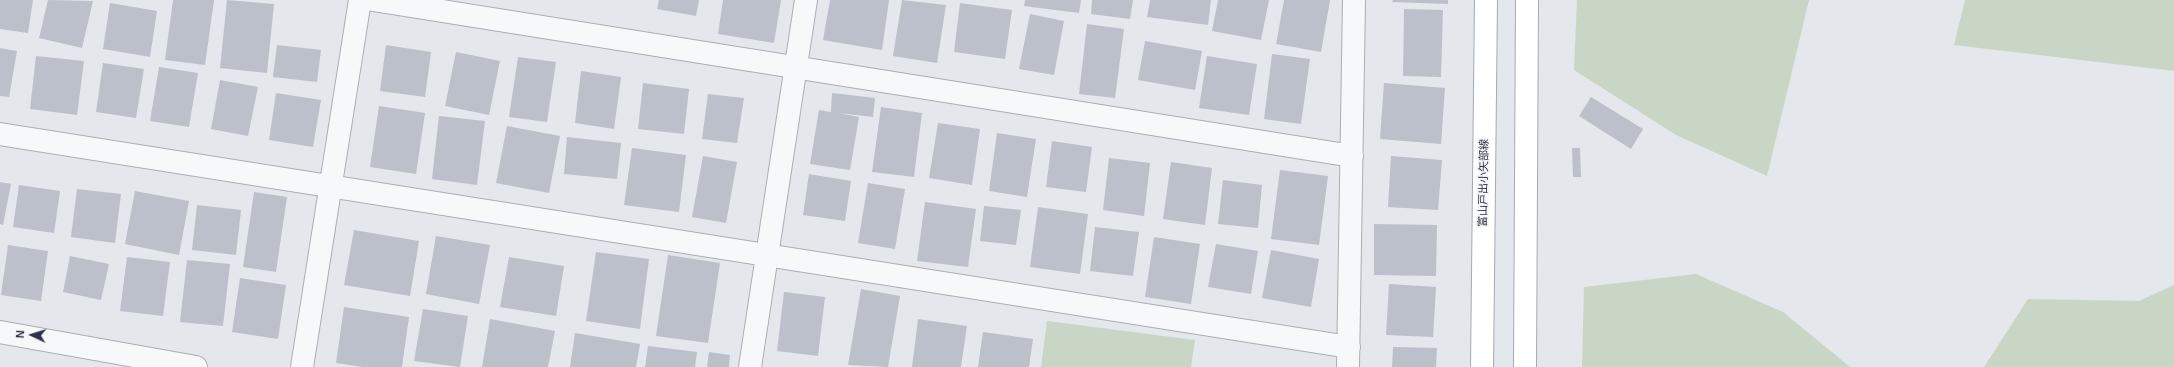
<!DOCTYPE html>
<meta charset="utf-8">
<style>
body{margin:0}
#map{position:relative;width:2174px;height:367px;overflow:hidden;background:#e4e7ec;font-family:Helvetica,sans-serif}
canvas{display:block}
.north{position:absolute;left:12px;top:315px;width:40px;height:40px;-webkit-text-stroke:3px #f4f6f9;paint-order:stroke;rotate:274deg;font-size:11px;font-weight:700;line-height:16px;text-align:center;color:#2b3445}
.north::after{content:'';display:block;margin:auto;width:14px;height:18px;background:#2b3445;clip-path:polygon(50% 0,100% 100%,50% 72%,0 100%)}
</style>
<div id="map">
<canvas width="2174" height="367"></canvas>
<div class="north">N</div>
</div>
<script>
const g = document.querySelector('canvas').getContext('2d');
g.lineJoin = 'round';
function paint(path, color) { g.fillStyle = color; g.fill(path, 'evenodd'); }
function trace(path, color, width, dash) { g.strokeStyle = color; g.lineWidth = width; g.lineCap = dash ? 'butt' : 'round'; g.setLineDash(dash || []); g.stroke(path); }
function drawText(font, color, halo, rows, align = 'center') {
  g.font = font + ' Helvetica,"Noto Sans JP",sans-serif'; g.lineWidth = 4; g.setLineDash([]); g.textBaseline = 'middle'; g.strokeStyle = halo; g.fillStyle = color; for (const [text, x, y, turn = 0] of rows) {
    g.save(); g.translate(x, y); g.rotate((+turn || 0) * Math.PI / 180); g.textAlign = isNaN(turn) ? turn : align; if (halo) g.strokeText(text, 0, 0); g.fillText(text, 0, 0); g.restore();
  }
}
paint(new Path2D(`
 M1577,0H1809L1767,176L1676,135L1574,70Z
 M1965,0H2174V71L1954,45Z
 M1696,274L1783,312L1850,367H1582L1584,287Z
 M2174,285V367H1984L2028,299L2139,301Z
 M1047,321L1195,340L1191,367H1041Z`), '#c9d6c5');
paint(new Path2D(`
 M0,0H33L28,33L0,29Z
 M48,0L93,1L82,48L39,38Z
 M173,0H214L205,65L165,60Z
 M227,0L274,4L267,73L220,68Z
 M659,0H699L696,16L657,9Z
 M723,0H781L774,43L718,34Z
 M830,0H889L882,50L823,40Z
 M902,0L946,5L937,63L893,56Z
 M1025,0H1081L1079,13L1024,6Z
 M1092,0H1133L1130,19L1091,14Z
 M1150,0H1211L1208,25L1147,17Z
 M1218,0H1269L1261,40L1212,31Z
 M1284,0H1330L1321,52L1276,44Z
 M1393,0H1448V4L1392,2Z
 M110,3L157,11L150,57L103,49Z
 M960,3L1012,10L1005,59L954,52Z
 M1404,9L1443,10L1441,77L1403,76Z
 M1030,14L1064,21L1054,75L1019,69Z
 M1087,24L1124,29L1115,98L1079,94Z
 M1145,41L1202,51L1195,90L1138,80Z
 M277,45L321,50L317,82L273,77Z
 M386,45L431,52L425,97L380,91Z
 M0,48L17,51L9,97L0,96Z
 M456,52L500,61L489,115L445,106Z
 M1272,54L1310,59L1301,124L1264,119Z
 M36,56L84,61L77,115L30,109Z
 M1207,56L1257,64L1249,115L1199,108Z
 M518,57L556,62L547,122L509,117Z
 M103,63L144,69L136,118L96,112Z
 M159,67L198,73L189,127L150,121Z
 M581,71L621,77L614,129L575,123Z
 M220,80L258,87L248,136L211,129Z
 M643,83L689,89L684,134L638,129Z
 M1384,83L1445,88L1441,144L1380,139Z
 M276,93L321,100L313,147L269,140Z
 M832,93L875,98L873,117L838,113L859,117L850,170L810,164L819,110L831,112Z
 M708,94L744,98L737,143L702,139Z
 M1591,97L1643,129L1631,149L1579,116Z
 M379,106L425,113L416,174L370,167Z
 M881,107L922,113L914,177L872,172Z
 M439,116L485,121L477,185L432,179Z
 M938,123L980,129L972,185L929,178Z
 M507,126L560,136L549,193L496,183Z
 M997,133L1036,139L1027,197L989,191Z
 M567,137L621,143L617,179L564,174Z
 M1052,141L1092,147L1086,192L1046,187Z
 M632,148L686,155L679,212L624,205Z
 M1572,148H1580L1581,177H1573Z
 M703,156L737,162L726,223L692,217Z
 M1391,156L1442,160L1438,210L1388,207Z
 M1109,158L1150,163L1144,216L1103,210Z
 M1171,162L1212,168L1205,225L1163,219Z
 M1280,170L1328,176L1319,245L1271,239Z
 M809,174L851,181L845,221L803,215Z
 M1223,180L1262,185L1258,228L1218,224Z
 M0,182L11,184L3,225L0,224Z
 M868,183L905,189L895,249L858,243Z
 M19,185L60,191L54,233L13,227Z
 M77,189L121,194L115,243L71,237Z
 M135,191L189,201L179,255L125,244Z
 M254,192L287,197L276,272L243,267Z
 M925,202L976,209L968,267L917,261Z
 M197,205L241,210L236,255L192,250Z
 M984,206L1021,210L1016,245L980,241Z
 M1038,207L1088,214L1080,274L1030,267Z
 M1374,224L1437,225L1436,276L1374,275Z
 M1095,227L1139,232L1133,276L1090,271Z
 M354,230L419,241L410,296L344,285Z
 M436,236L490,245L479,304L426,294Z
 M1154,237L1200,244L1191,304L1145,297Z
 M1216,244L1258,251L1251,294L1208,287Z
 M8,245L48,251L41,301L1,295Z
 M1271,250L1319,259L1311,307L1262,298Z
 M596,252L649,259L640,329L586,321Z
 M668,255L720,263L708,343L656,336Z
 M70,256L109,264L101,300L63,292Z
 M127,257L170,262L163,316L120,311Z
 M509,257L564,266L556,316L500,307Z
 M187,260L230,264L223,326L180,322Z
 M240,278L286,285L278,339L232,332Z
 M1389,284L1436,287L1433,337L1386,335Z
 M861,289L900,296L888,367L848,365Z
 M784,292L825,297L818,356L777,351Z
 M344,307L409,317L402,367H362L336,363Z
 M423,309L468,316L460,367L414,361Z
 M490,319L555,331L548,367H482Z
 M918,319L967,326L961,367H912Z
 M983,332L1033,339L1029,367H978Z
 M575,333L640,344L636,367H570Z
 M648,346L697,352L695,367H645Z
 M1393,347L1437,348L1436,367H1392Z
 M709,352L730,355L729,367H707Z`), '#bbc0ca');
const street = new Path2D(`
 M373,0L1352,156
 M0,134L1349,347
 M0,332L196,367
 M302,367L360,0
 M750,367L806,0
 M1348,367L1354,0`);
const primary = new Path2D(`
 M1482,367L1486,0
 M1525,367L1527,0`);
trace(street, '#a9aeb7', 24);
trace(primary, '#a3abb8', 24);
trace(street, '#f7f8fa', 22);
trace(primary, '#fff', 22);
drawText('11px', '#2b3445', '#f4f6f9', [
 ["富山戸出小矢部線",1484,183,-89]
]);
</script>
